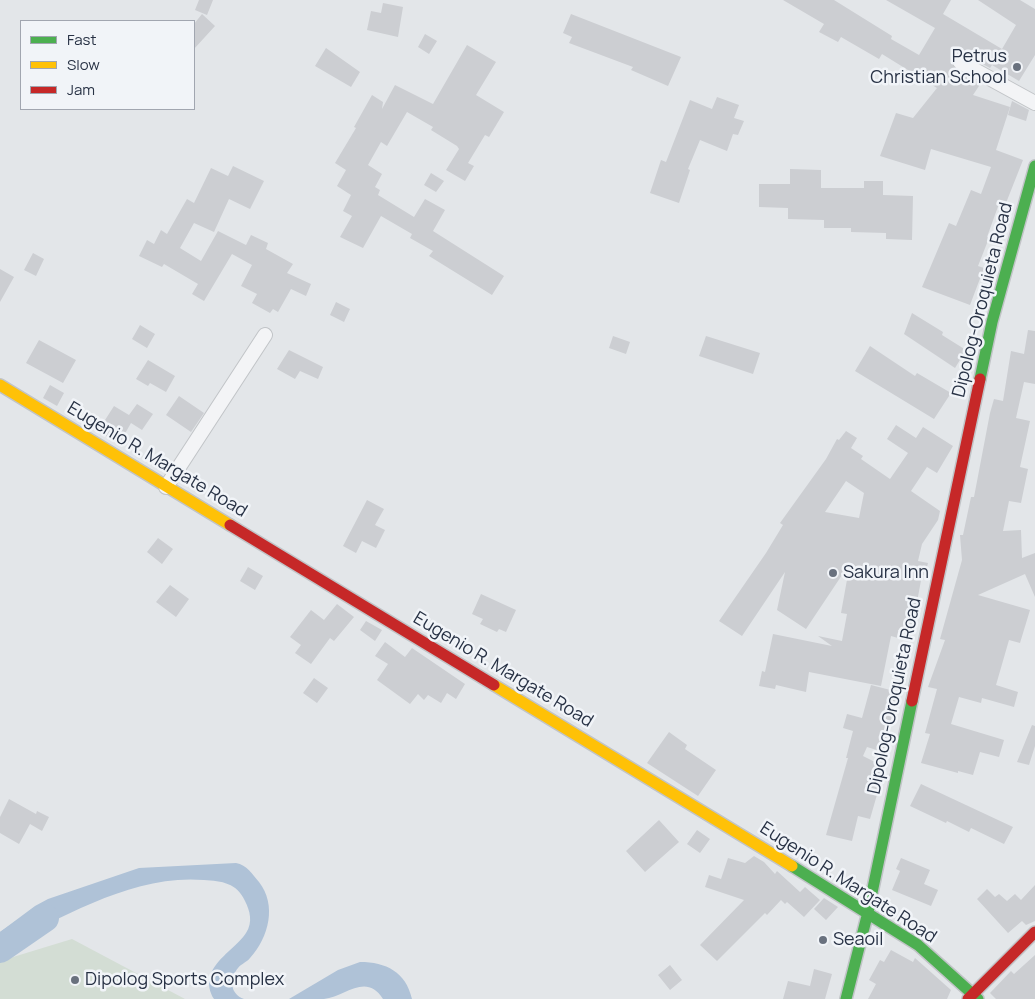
<!DOCTYPE html>
<style>
body{margin:0}
#map{position:relative;width:1035px;height:999px;overflow:hidden;background:#e3e6e9;font-family:Manrope,sans-serif}
canvas{display:block}
.legend{position:absolute;left:20px;top:20px;width:175px;height:90px;box-sizing:border-box;background:#f1f4f8;border:1px solid #a1a6b0;margin:0;padding:6px 9px;list-style:none;font-size:15px;color:#283245}
.legend li{display:flex;align-items:center;gap:10px;height:25px}
.legend b{width:25px;border:1px solid #a1a6b0}
</style>
<div id="map">
<canvas width="1035" height="999"></canvas>
<ul class="legend">
<li><b style="height:6px;background:#4caf50"></b>Fast</li>
<li><b style="height:6px;background:#ffc107"></b>Slow</li>
<li><b style="height:6px;background:#c62828"></b>Jam</li>
</ul>
</div>
<script>
const g = document.querySelector('canvas').getContext('2d');
g.lineJoin = 'round';
function paint(path, color) { g.fillStyle = color; g.fill(path, 'evenodd'); }
function trace(path, color, width, dash) { g.strokeStyle = color; g.lineWidth = width; g.lineCap = dash ? 'butt' : 'round'; g.setLineDash(dash || []); g.stroke(path); }
function drawText(font, color, halo, rows, align = 'center') {
  g.font = font + ' Manrope,sans-serif'; g.lineWidth = 5; g.setLineDash([]); g.textBaseline = 'middle'; g.strokeStyle = halo; g.fillStyle = color; for (const [text, x, y, turn = 0] of rows) {
    g.save(); g.translate(x, y); g.rotate((+turn || 0) * Math.PI / 180); g.textAlign = isNaN(turn) ? turn : align; if (halo) g.strokeText(text, 0, 0); g.fillText(text, 0, 0); g.restore();
  }
}
paint(new Path2D(`
 M72,939L185,999H0V961Z`), '#d3ddd4');
paint(new Path2D(`
 M236,863C247,865 252,874 259,882C277,905 269,937 250,958C247,962 241,964 238,968C229,979 230,994 244,999H214C196,968 234,952 246,933C253,922 250,911 245,901C237,883 222,881 204,880C131,874 65,918 0,946V932L35,906L48,899L139,868Z
 M360,962C386,962 406,972 412,999H383C366,972 345,997 324,999C313,999 301,999 289,999L338,970Z`), '#afc2d7');
trace(new Path2D(`
 M0,949L45,918`), '#afc2d7', 28);
paint(new Path2D(`
 M199,0H213L207,15L195,10Z
 M783,0H834L892,36L891,39L919,55L935,28L886,0H951L943,14L1002,49L1016,25L978,0H1020L1035,9V55L1019,81L992,65L990,68L964,54H956L951,62L956,70L981,83L973,95L1010,107L996,150L1023,160L1006,203L1000,201L987,237L989,238L978,266L984,268L970,305L922,287L949,223L956,226L971,190L981,194L991,167L931,149L925,170L880,156L896,113L913,118L937,88L882,54L879,59L841,37L838,42L819,32L824,24Z
 M383,3L403,7L398,37L367,30L371,11L381,13Z
 M202,14L215,26L194,49V24Z
 M571,14L681,57L668,86L631,70L633,67L569,43L572,37L563,33Z
 M425,34L437,41L429,54L418,47Z
 M467,45L496,62L476,95L504,112L489,137L485,135L468,163L474,166L465,181L446,170L459,149L457,146L431,130L433,127L407,112L387,146L381,142L368,165L382,174L375,187L380,190L378,195L414,217L425,199L445,210L433,231L504,276L492,295L429,256L433,251L410,238L412,234L381,216L363,248L340,237L352,216L343,211L351,195L337,186L346,170L335,163L356,128L354,127L372,95L383,102L382,109L395,85L433,104Z
 M326,48L360,72L351,87L315,66Z
 M717,97L739,105L734,118L744,121L738,135L733,134L727,151L700,140L688,169L690,170L679,203L650,193L661,160L666,162L690,100L712,109Z
 M1012,101L1029,110L1026,121L1008,115Z
 M233,166L264,181L250,209L229,199L214,232L194,223L180,248L201,261L218,231L246,245L251,235L268,243L266,249L293,264L287,273L311,284L306,296L291,289L278,312L273,309L270,313L252,303L257,294L241,286L252,265L232,254L204,301L192,294L198,284L164,264L162,267L139,256L147,240L154,244L161,230L167,234L187,199L194,203L211,168L228,176Z
 M790,169L821,170V188H864V181H883V195L913,196L912,240L886,239V233L851,232V228H824V220L788,219V208L759,207V184H790Z
 M431,173L444,181L436,192L424,185Z
 M33,253L44,259L36,276L24,270Z
 M0,269L14,277L0,302Z
 M336,302L350,309L344,322L330,315Z
 M912,313L943,332L942,335L966,350L955,368L904,334Z
 M140,325L155,334L147,348L132,339Z
 M1028,330L1035,331V384L1024,382L1016,418L1030,421L1020,467L1028,469L1021,503L1009,501L1003,531L1021,530L1022,558L1035,553V597L1025,574L978,595L1030,610L1020,643L1009,640L996,685L1018,692L1014,707L982,698L981,703L959,697L951,724L1004,740L999,757L980,752L973,775L958,771V773L921,763L930,734L925,733L937,689L928,687L945,640L940,639L962,560L960,535H963L971,497H974L990,413L994,399L1003,401L1011,351L1024,354Z
 M613,336L630,342L626,354L609,348Z
 M706,336L760,353L753,374L699,356Z
 M39,340L76,360L63,383L26,363Z
 M870,346L915,376L917,373L951,393L934,419L855,371Z
 M289,350L323,367L318,379L300,371L295,379L277,369Z
 M148,360L175,376L166,392L150,383L148,386L136,379Z
 M50,385L64,393L57,406L43,398Z
 M179,396L204,413L191,432L166,415Z
 M137,404L153,414L142,430L131,423L119,444L98,431L114,406L129,415Z
 M896,425L916,438L923,427L953,446L937,473L927,467L911,491L940,511L938,520L922,544L918,561L928,563L925,575H922L912,629L901,627L898,638L891,636L881,686L809,672L806,692L776,685L775,689L759,686L762,671L765,672L773,634L832,646L818,636L842,641L847,614L841,613L850,563L806,629L777,610L785,572L742,636L719,621L766,553L783,525L780,523L826,459L837,439L839,440L846,431L857,438L851,448L863,456L861,459L890,479L908,453L887,439ZM846,481L864,493L859,518L825,512Z
 M367,500L384,509L375,525L385,530L376,548L362,541L356,553L343,546Z
 M158,538L173,549L162,564L147,552Z
 M248,567L263,576L255,590L240,581Z
 M170,585L189,599L176,617L156,602Z
 M481,594L516,610L506,632L499,629L497,632L480,624L483,619L472,614Z
 M337,604L354,617L334,641L330,638L311,664L295,653L301,645L290,637L311,610L324,620Z
 M366,621L382,630L375,641L360,630Z
 M385,642L405,657L412,648L465,684L456,699L447,693L441,703L428,695L424,700L418,694L410,704L377,680L388,664L375,656Z
 M314,678L328,688L317,703L303,693Z
 M871,685L898,692L883,752L867,747L863,756L885,767L870,819L858,816L852,841L826,835L848,758H846L853,731L843,728L847,714L862,718Z
 M1032,725L1035,726V746L1029,765L1017,762Z
 M669,732L687,745L685,749L716,770L698,796L647,763Z
 M921,784L1013,827L1004,844L971,828L969,832L947,821L946,823L910,806Z
 M9,799L36,814L37,811L49,817L42,831L30,824L19,844L0,833V817Z
 M659,820L679,842L645,872L626,851Z
 M697,830L710,839L700,853L687,844Z
 M754,856L764,862L775,874L777,871L800,892L805,887L820,900L804,917L787,902L785,904L781,900L767,915L765,913L717,961L700,945L744,900L705,887L709,875L721,879L728,858L745,863Z
 M901,858L930,870L924,884L938,890L931,906L892,890L900,871L896,869Z
 M1035,885V921L1026,925L1022,921L1008,933L977,899L987,889L995,897L999,894L1007,901L1015,894L1021,900Z
 M824,898L838,907L826,920L814,909Z
 M891,950L913,962L915,958L951,990L947,999H868L876,984L869,980L880,960L884,962Z
 M1035,955V999H996L990,993L1011,971L1014,974Z
 M670,965L682,980L670,990L658,975Z
 M814,969L832,974L825,999H783L788,981L810,986Z`), '#ccced2');
const street = new Path2D(`
 M960,62L1035,103
 M166,487L265,335`);
const fast = new Path2D(`
 M980,379L992,322L1035,166
 M792,866L918,945L978,999
 M846,999L868,912L912,701`);
const slow = new Path2D(`
 M0,385L230,525
 M494,685L792,866`);
const jam = new Path2D(`
 M230,525L494,685
 M912,701L980,379
 M968,999L1035,932`);
trace(street, '#c1c4c7', 16);
trace(fast, '#c1c4c7', 14);
trace(slow, '#c1c4c7', 14);
trace(jam, '#c1c4c7', 14);
trace(street, '#f3f4f6', 14);
trace(fast, '#4caf50', 11);
trace(slow, '#ffc107', 11);
trace(jam, '#c62828', 11);
for (const [x, y, r, color] of [
 [1017,67,5,"#69717e"],
 [833,573,5,"#69717e"],
 [823,940,5,"#69717e"],
 [75,980,5,"#69717e"]
]) { const dot = new Path2D(); dot.arc(x, y, r, 0, 2 * Math.PI); g.fillStyle = color; g.fill(dot); trace(dot, '#f1f4f8', 2); }
drawText('18px', '#283245', '#f1f4f8', [
 ["Petrus",1007,57,"right"],
 ["Christian School",1007,78,"right"],
 ["Sakura Inn",843,573],
 ["Seaoil",833,940],
 ["Dipolog Sports Complex",85,980]
], 'left');
drawText('18px', '#283245', '#f1f4f8', [
 ["Dipolog-Oroquieta Road",983,300,-76],
 ["Eugenio R. Margate Road",157,460,31],
 ["Eugenio R. Margate Road",503,670,31],
 ["Dipolog-Oroquieta Road",895,696,-78],
 ["Eugenio R. Margate Road",848,883,33]
]);
</script>
